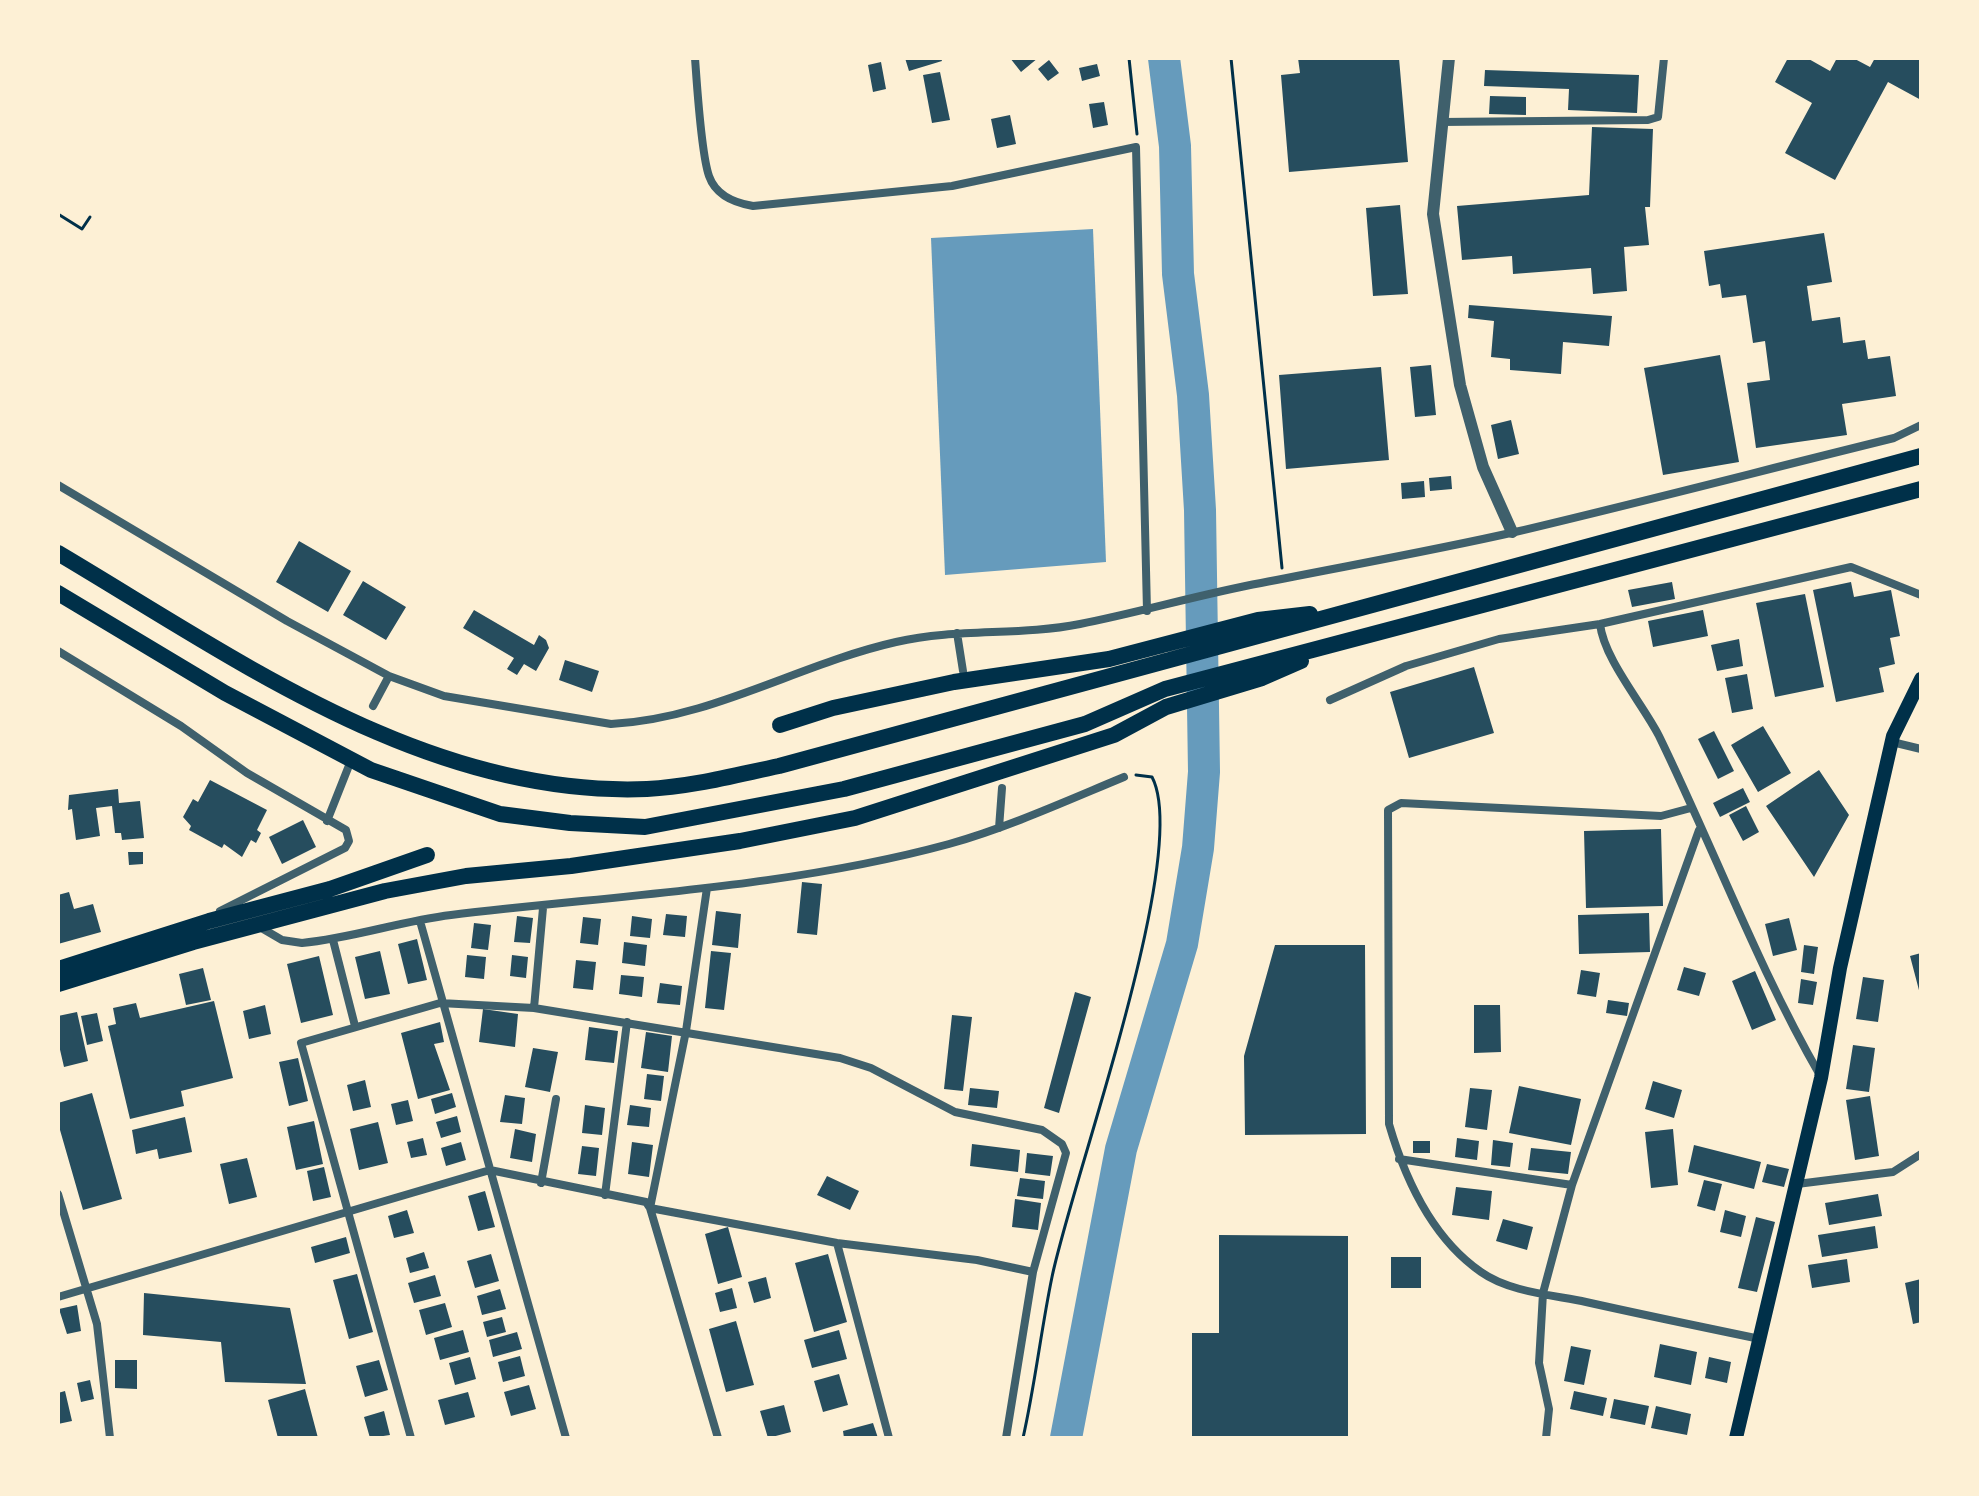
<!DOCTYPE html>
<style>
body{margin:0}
#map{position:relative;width:1979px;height:1496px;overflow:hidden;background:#fdf0d5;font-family:"Open Sans",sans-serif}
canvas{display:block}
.frame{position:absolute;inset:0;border:60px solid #fdf0d5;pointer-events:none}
</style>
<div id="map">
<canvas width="1979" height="1496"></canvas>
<div class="frame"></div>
</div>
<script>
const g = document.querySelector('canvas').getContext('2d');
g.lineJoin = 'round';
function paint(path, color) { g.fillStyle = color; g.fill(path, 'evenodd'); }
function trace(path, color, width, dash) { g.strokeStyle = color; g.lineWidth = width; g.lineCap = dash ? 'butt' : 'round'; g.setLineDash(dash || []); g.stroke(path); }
paint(new Path2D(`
 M1093,229L1106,562L945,575L931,238Z`), '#669bbc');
trace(new Path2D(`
 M1066,1438L1121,1149L1182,944L1198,848L1204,772L1200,510L1193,395L1178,274L1175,146L1164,58`), '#669bbc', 32);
paint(new Path2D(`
 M905,58H941L942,61L909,71Z
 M1010,58H1038L1021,72Z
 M1298,58H1399L1408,162L1289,172L1281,75L1300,73Z
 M1788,58H1807L1830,71L1837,58H1853L1870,67L1875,58H1921V100L1888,82L1835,180L1785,153L1812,103L1775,82Z
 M1049,60L1059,73L1048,81L1038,69Z
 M881,62L886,89L873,92L868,65Z
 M1097,64L1100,76L1082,81L1079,68Z
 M1485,70L1639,75L1637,113L1568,110L1569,89L1484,86Z
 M940,72L950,120L932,123L923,75Z
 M1490,96L1526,97V115L1489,114Z
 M1104,102L1108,125L1093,128L1089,104Z
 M1010,115L1016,144L997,148L991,119Z
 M1592,127L1653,129L1650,207H1645L1649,245L1624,247L1627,291L1593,294L1591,268L1513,274L1512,256L1462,260L1457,206L1589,195Z
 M1400,205L1408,294L1373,296L1366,208Z
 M1824,233L1832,282L1807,286L1812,321L1840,317L1843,343L1865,340L1868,359L1890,356L1896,396L1842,404L1847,435L1756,448L1747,383L1770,380L1765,341L1753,343L1746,295L1722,298L1720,284L1709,286L1704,251Z
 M1469,305L1612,316L1609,346L1563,342L1561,374L1510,370V359L1491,357L1494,321L1468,318Z
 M1720,355L1739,462L1663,475L1644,368Z
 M1431,365L1436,415L1415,417L1410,367Z
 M1381,367L1389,460L1286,469L1279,375Z
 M1511,420L1519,454L1498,459L1491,425Z
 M1451,476L1452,489L1430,491L1429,478Z
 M1424,481L1425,497L1402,499L1401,483Z
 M299,541L351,571L328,612L276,582Z
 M363,581L406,607L386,640L343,615Z
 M1672,582L1675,599L1632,607L1628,590Z
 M1851,582L1854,597L1891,590L1900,636L1890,638L1895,664L1879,668L1884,692L1836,702L1813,590Z
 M1805,594L1824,687L1775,697L1756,603Z
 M474,610L534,645L539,635L546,640L549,648L536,671L524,664L517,675L507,669L514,658L463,628Z
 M1703,610L1708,636L1653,647L1648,621Z
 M1739,639L1743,666L1717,671L1711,645Z
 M565,660L599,671L592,692L559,680Z
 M1474,667L1494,733L1409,758L1390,692Z
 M1747,674L1753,709L1732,713L1725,678Z
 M1763,726L1791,773L1758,792L1731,745Z
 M1714,731L1734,771L1718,779L1698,739Z
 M1819,770L1849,815L1814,877L1766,806Z
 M210,780L267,810L257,830L261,833L256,843L251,840L242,857L224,844L222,848L189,830L191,826L183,817L193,799L198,802Z
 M1743,788L1750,802L1720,817L1713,803Z
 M118,789L119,803L140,801L144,838L122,840L121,833H115L112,806L96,808L100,836L76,840L72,809L68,810L69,795Z
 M1746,806L1759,832L1743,841L1729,815Z
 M303,820L316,847L282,864L269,837Z
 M1661,829L1663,906L1586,908L1584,831Z
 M128,852H143V864L129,865Z
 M802,882L822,884L817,935L797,933Z
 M69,892L74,909L93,904L101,932L58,944V895Z
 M716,911L741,914L738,948L712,945Z
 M1649,913L1650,952L1579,954L1578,915Z
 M666,914L687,916L685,937L663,935Z
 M517,916L533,918L530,943L514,942Z
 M632,916L652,919L650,938L630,936Z
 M583,917L601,919L598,945L580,943Z
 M1789,918L1797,950L1773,956L1765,924Z
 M474,923L491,925L488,950L471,948Z
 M417,939L427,980L408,984L398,944Z
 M624,942L647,945L645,966L622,963Z
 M1275,945H1365L1366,1134L1245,1135L1244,1056Z
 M1804,945L1818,947L1814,974L1801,972Z
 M380,951L390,994L365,999L355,957Z
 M711,951L731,953L724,1010L705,1008Z
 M1921,953V993L1920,994L1910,956Z
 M467,955L486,957L484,979L465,977Z
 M512,955L528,957L526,978L510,976Z
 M319,956L333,1015L301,1023L287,964Z
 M576,960L596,962L593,990L573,988Z
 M1684,967L1706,973L1699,996L1677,990Z
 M203,968L211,1000L186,1005L179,974Z
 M1581,970L1600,973L1596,997L1577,994Z
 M1755,971L1776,1020L1752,1030L1732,981Z
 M621,975L644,977L642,997L619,994Z
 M1863,977L1884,980L1878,1022L1856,1019Z
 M1801,979L1817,982L1813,1005L1798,1003Z
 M660,983L682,986L680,1005L657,1003Z
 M1075,992L1091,997L1059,1113L1044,1108Z
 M1608,1000L1629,1003L1627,1016L1606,1013Z
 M214,1001L233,1078L181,1091L184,1106L130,1119L108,1026L116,1024L113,1008L136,1003L140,1018Z
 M265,1005L271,1034L249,1039L243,1011Z
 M1474,1005H1500L1501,1052L1474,1053Z
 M483,1009L518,1014L515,1047L479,1042Z
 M77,1012L88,1061L64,1067L58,1041V1016Z
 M97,1013L103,1041L87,1045L81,1016Z
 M952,1015L972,1017L963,1091L944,1089Z
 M440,1022L444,1042L434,1044L450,1090L418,1099L401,1033Z
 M589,1027L618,1031L614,1063L585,1060Z
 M646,1032L672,1036L668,1072L641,1068Z
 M1853,1045L1875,1048L1869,1092L1846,1089Z
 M533,1048L558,1052L550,1092L525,1087Z
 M298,1058L308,1101L289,1106L279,1062Z
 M647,1074L664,1076L661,1101L644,1099Z
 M365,1080L371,1107L353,1111L347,1085Z
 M1653,1081L1682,1090L1674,1118L1645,1109Z
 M1519,1086L1581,1099L1571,1145L1509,1133Z
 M970,1088L999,1091L997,1108L968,1105Z
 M1470,1088L1492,1090L1487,1130L1465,1127Z
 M92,1093L122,1199L83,1210L58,1123V1103Z
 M452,1093L456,1107L435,1114L431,1099Z
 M505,1095L525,1098L522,1124L500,1122Z
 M1870,1096L1879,1156L1855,1160L1846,1100Z
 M408,1100L413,1121L396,1125L391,1104Z
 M585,1105L605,1108L602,1135L582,1133Z
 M630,1105L651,1108L649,1127L627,1125Z
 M457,1116L461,1132L441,1138L436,1122Z
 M185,1117L192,1152L159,1159L157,1149L136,1154L132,1130Z
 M314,1121L323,1164L296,1170L287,1127Z
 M378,1122L388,1163L359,1170L350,1129Z
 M515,1129L536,1134L532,1162L510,1158Z
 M1673,1129L1678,1185L1651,1188L1645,1132Z
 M423,1138L427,1155L411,1158L407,1142Z
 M1457,1138L1479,1141L1477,1160L1455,1157Z
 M1493,1140L1513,1143L1510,1167L1491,1165Z
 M1413,1141H1430V1153H1413Z
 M461,1142L466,1160L446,1166L441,1148Z
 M632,1142L653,1145L649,1177L628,1174Z
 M972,1144L1020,1150L1018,1172L970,1166Z
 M1694,1145L1761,1162L1754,1189L1688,1172Z
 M582,1146L599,1148L596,1176L578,1174Z
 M1531,1148L1571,1152L1568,1174L1528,1170Z
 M1027,1153L1053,1156L1050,1176L1025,1173Z
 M247,1158L257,1197L229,1204L220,1164Z
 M1767,1164L1789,1169L1784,1187L1762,1182Z
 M324,1167L331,1197L313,1201L307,1171Z
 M827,1176L859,1191L850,1210L817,1195Z
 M1020,1178L1045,1181L1043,1199L1017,1196Z
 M1704,1180L1722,1184L1715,1211L1697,1206Z
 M1456,1187L1492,1191L1489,1220L1452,1215Z
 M485,1191L495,1227L478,1231L468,1196Z
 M1878,1194L1882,1216L1829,1225L1825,1203Z
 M1015,1199L1041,1203L1038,1230L1012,1227Z
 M407,1210L414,1233L394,1238L388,1216Z
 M1725,1210L1746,1216L1741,1237L1720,1232Z
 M1756,1217L1775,1222L1757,1292L1738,1288Z
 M1503,1219L1533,1227L1527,1250L1496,1241Z
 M1875,1226L1878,1248L1822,1257L1818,1235Z
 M728,1227L742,1277L718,1284L705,1234Z
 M1219,1235L1348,1236V1438H1192V1333H1219Z
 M346,1237L350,1253L315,1263L311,1247Z
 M424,1252L429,1268L410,1273L406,1258Z
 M491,1254L499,1281L475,1288L467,1261Z
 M828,1254L847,1322L814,1332L795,1263Z
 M1391,1257H1421V1288H1391Z
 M1847,1259L1850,1282L1812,1288L1808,1265Z
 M357,1274L373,1332L349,1339L333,1280Z
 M435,1275L441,1296L414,1303L408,1283Z
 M766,1277L771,1298L754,1303L748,1282Z
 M1921,1279V1322L1913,1324L1905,1283Z
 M732,1288L737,1308L720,1312L715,1293Z
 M500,1289L506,1309L482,1315L477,1296Z
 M144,1293L290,1308L306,1384L225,1382L221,1342L143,1335Z
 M445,1303L452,1327L426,1335L419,1310Z
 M77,1305L81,1331L67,1334L59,1309Z
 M502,1317L506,1332L487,1337L483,1322Z
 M736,1321L754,1385L726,1392L709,1329Z
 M463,1330L469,1352L440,1360L434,1338Z
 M839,1330L847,1359L812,1368L804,1340Z
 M517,1332L522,1349L493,1357L489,1340Z
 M1660,1344L1697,1352L1691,1385L1654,1377Z
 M1571,1346L1591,1350L1584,1385L1564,1381Z
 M520,1356L525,1376L503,1382L498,1362Z
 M470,1357L476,1379L455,1385L449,1363Z
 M1709,1357L1731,1362L1727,1383L1705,1378Z
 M115,1360H137V1389L115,1388Z
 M379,1360L388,1390L365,1397L356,1366Z
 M839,1374L848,1405L823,1412L814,1381Z
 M90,1380L94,1399L81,1402L77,1383Z
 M529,1385L536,1409L511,1416L504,1392Z
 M305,1389L318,1438H278L268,1400Z
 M65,1391L72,1421L58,1424V1393Z
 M1574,1391L1607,1398L1603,1416L1570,1409Z
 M468,1392L475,1417L445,1425L438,1400Z
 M1614,1399L1649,1406L1645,1425L1610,1418Z
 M784,1405L791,1432L768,1438L760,1411Z
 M1656,1406L1691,1414L1687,1435L1651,1428Z
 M384,1411L390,1435L370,1438L364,1417Z
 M873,1423L878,1438H844L843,1431Z`), '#264d5e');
trace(new Path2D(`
 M1129,58L1137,134
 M1231,58L1282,568
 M58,214L82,229L90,217
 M1023,1438C1035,1385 1041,1330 1052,1277C1072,1179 1192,853 1152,777L1136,775`), '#003049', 3);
trace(new Path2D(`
 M695,58C697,85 701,153 709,176C716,196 735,203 753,206L952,186L1136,147L1147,611
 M1441,122L1648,120L1658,117L1664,58
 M58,485L287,621L389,676L444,696L611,724C711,719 799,664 896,642C957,628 1020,636 1080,624C1141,612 1201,594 1261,583C1346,566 1431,551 1515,532C1642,502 1768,469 1894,438L1921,425
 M1600,624C1604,659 1642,703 1659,736C1714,849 1758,968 1821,1077
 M957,633L963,671
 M58,651L181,726L247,773L346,830L349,841L345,848L220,911
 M1330,700L1406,666L1499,639L1600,624L1851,567L1921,595
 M373,706L389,676
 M1892,742L1921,749
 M1691,808L1661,816L1401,803L1388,810L1389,1124C1405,1179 1432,1238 1481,1272C1509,1292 1553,1295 1586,1302C1644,1315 1702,1327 1760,1339
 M327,821L350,763
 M999,828L1002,788
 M707,888L686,1031L650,1208L718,1438
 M420,921L566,1438
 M258,926L282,940L302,943C353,938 401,921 451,915C617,895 787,888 949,844C1009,827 1066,801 1124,777
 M333,940L355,1026
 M534,1008L543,908
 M1399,1159L1572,1185
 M541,1183L556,1099
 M1797,1184L1893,1172L1921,1154
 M58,1194L97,1324L110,1438
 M605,1195L627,1022
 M837,1243L889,1438
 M58,1297L490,1170L646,1202L650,1208L837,1243L977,1260L1033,1272
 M411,1438L301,1043L440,1003L534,1008L840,1058L871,1068L955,1112L1042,1130L1062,1144L1066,1153L1033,1272L1006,1438
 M1546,1438L1549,1409L1539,1363L1543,1293L1572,1185L1699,830`), '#3f606c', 8);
trace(new Path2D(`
 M1449,58L1433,214L1460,385L1483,467L1512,532`), '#3f606c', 12);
trace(new Path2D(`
 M1736,1438L1821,1078L1840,968L1893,736L1921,679`), '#003049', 14);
trace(new Path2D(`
 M58,553C237,659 428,798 647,789C691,787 736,775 779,766L1921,456
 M58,593L225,693L371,770L500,814L570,823L645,827L844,789L1085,724L1165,689L1921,489
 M780,725L833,708L954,682L1109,659L1258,620L1310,614
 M58,969L209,921L330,889L427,855
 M58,984L193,942L385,891L466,876L571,866L740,841L855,818L1114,735L1166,707L1262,678L1301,661`), '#003049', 16);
</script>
